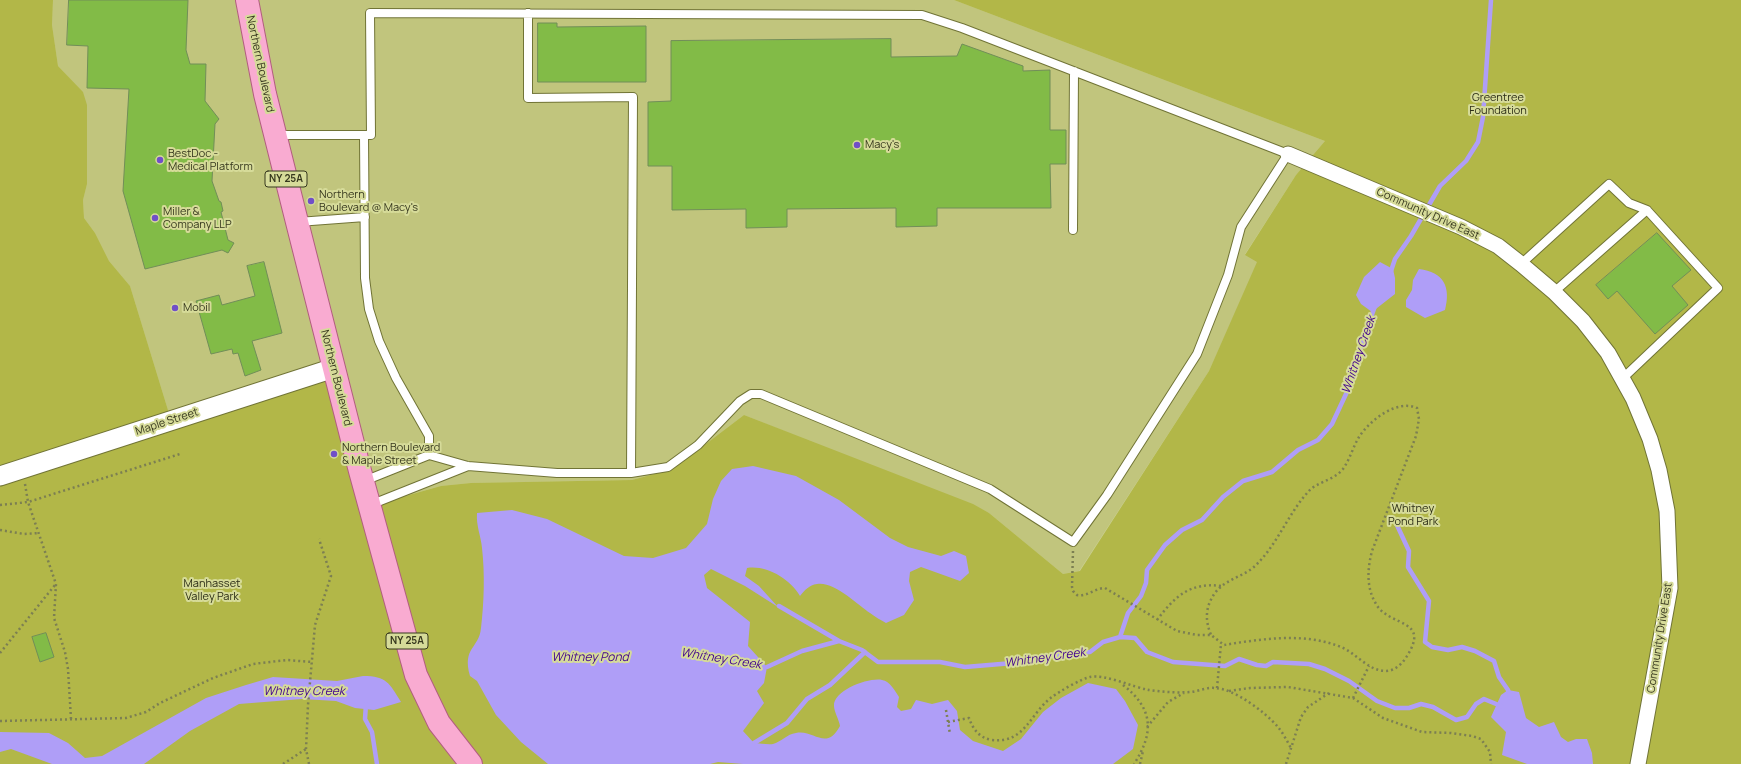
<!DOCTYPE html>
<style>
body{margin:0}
canvas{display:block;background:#c9ce8d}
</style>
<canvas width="1741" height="764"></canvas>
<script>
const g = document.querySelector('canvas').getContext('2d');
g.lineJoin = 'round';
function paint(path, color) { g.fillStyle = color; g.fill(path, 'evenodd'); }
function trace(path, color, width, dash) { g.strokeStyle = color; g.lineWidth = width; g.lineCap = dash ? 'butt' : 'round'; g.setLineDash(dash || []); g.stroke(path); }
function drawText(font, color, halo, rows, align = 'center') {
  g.font = font + ' Manrope,sans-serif'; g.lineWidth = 4; g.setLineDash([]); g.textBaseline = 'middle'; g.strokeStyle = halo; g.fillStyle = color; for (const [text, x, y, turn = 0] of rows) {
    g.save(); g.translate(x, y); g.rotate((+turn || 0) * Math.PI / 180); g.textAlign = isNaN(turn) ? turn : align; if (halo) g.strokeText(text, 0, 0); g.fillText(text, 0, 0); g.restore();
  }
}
paint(new Path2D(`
 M53,0H954L1325,141L1296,175L1245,254L1258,262L1209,371L1079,571L1063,574L989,513L744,415L673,469L632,480L471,483L441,486L369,506L171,420L130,286L109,261L95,233L84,218L83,200L87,184L82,92L58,66L52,25Z`), '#c1c57d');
paint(new Path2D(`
 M0,0H53L52,25L58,66L83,92L87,105V184L83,200L84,218L95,233L109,261L130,286L171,420L333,368L370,506L441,486L471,483L632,480L673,469L744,415L973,504L989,513L1063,574L1080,571L1209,371L1257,262L1245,255L1296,175L1325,141L954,0H1741V764H0Z`), '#b2b748');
paint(new Path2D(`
 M1380,262L1393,269L1395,278V294L1372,312L1361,304L1356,295L1364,277Z
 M1419,269C1444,272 1451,287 1445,310L1425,318L1406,307V300L1412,290L1413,280Z
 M753,466L796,476L839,500L890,538L908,547L941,556L954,551L966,556L969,573L960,581L921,567L910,572L909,581L914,600L904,615L886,623C881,620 875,617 870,613C858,605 834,581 817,584C809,585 805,590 800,596C790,579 767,565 747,568L745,576L759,586L778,607L745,586L711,569L704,575L707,588L750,622L748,646L767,667L764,683L757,691L764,703L743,731L754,743C760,743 768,745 773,744C781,742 787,734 796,733C814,729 826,752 840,726C839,720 834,711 834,706C833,690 870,677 882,680C890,681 895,691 899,697L897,707L901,711L911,709L916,700L932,704L948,700L957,711L960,730L973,741L1003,751L1021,739L1043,712L1061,698L1088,683L1116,689L1125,701L1138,725L1133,749L1113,764H743L718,762L710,764H548L521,742L496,715L477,681L470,676C462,647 479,649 481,628C484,603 485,574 482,548C481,536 476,526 477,513L512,510L547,519L624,556L653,558L686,548L707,524L713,499L721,481L732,469Z
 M363,676C387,676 389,683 401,702L374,710L355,708L336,701L302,699L239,704L190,731L144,764H52L11,749L0,752V732L49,733L68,743L85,758L102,756L206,698L246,685L273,677L337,681Z
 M1508,690L1519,692L1526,718L1539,727L1554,722L1561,737L1568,742L1576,739H1587L1592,753L1593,764H1527L1502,755L1506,732L1491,717L1501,695Z`), '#af9ef7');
trace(new Path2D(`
 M1390,274L1395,259L1411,236L1440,186L1466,161L1478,142L1483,117L1491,0
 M1396,523L1409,551L1408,567L1429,601L1425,642L1432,647L1448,650L1462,647L1475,651L1494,661L1499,677L1508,690L1510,697
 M779,606L839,641
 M1120,637L1128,613L1141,596L1146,583L1147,570L1165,545L1182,530L1202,520L1223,497L1243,481L1272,472L1298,450L1318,440L1332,424L1353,379L1363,340L1375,306
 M767,667L802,651L839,641L862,650L878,662H940L965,667L1025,662L1050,656L1090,652L1103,642L1120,637L1135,638L1147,652L1173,662L1225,666L1239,659L1257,665L1266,666L1273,662L1309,664L1325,669L1349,681L1377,701L1395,708H1409L1421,704L1433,707L1456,720L1467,717L1476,704L1484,699L1501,706
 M366,704L365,719L372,732L377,764
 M754,743L787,723L807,699L830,685L865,652`), '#af9ef7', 4.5);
const building = new Path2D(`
 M69,0H188L186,50L190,64H206L205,101L219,119L215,124L212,181L219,201L221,202L223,211L221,212L228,240L234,243L228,253L222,250L145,269L123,191L129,89L87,88L88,46L67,45Z
 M538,23H557V27L646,26V82H538Z
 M891,39V57L957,56L962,44L1023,66V71L1050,70V130H1066V164H1050L1051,208H937V226L896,227V208L787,209V227L746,228V209L672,210V166H648V102L671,101V41Z
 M1657,233L1691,270L1672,286L1688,305L1655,334L1617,291L1608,299L1596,285Z
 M264,262L282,333L252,341L261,370L245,376L238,353L233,354L232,349L211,354L196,301L219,295L222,305L255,296L247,266Z
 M46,633L54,657L40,662L32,637Z`);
paint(building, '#82bb47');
trace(building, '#718e58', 1);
const service = new Path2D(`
 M528,13V98L633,97L631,473
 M276,135H371L370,13L922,15L962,28L1288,154L1241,227L1228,275L1197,354L1107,495L1073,542L990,489L761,394H751L740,401L698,445L668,467L631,473H557L468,466L429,455L364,481
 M364,135L365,278L369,309L379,341L396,378L429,436V455
 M298,222L365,217
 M1073,230L1074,71
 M1521,264L1609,184L1629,203L1647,210
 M1554,292L1647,210L1718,288L1622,379
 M370,505L468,466`);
const minor = new Path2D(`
 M1288,154L1461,227L1498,246L1521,264L1554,292L1583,321L1608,353L1633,398L1650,439L1659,470L1667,511L1670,588L1638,764`);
const tertiary = new Path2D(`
 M0,476L334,368`);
const primary = new Path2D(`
 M247,0L265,94L297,222L360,471L416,675L439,723L471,764`);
trace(service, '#717436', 10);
trace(minor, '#717436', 17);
trace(tertiary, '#717436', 21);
trace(primary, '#b25e7f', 24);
trace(new Path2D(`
 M25,484L28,502L56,584L54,618L65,652L68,669L71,719
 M0,505L28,502L180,454
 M0,530L24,534L39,533
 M1073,551L1072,587L1073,591L1077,595C1087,597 1095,588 1105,588L1177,631L1197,635H1211L1224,645C1261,639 1304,632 1341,647C1356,653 1368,671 1386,671C1395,671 1403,663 1407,656C1430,620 1392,626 1378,607C1366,590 1367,570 1372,551L1416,436L1419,419L1417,408C1397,399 1370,420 1359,437C1353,447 1350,459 1343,469C1333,481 1316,482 1308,492C1288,514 1278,543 1257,564C1245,577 1226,578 1215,593C1205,607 1205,620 1211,635
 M1157,620C1175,596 1190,582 1222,586
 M0,653L55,585
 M1123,685C1154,709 1154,733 1134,764
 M1217,688L1221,644
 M1229,691L1250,688L1288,687L1353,698L1383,718L1422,732L1451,733L1472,736L1481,739L1490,752L1491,764
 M1353,698L1369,666
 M946,710L950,734
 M0,721L126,718L146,712L160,703L213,678L253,664L287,660L312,662
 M948,722L969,718C973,729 979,738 992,740C1025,744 1030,713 1052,697C1060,691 1081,679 1090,677C1106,674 1132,687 1149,690C1163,692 1177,693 1191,692C1199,691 1207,687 1215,688C1235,689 1265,712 1278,727C1283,733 1287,741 1291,748
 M1147,727L1168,702L1184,693
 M283,764L306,749
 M309,764L306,749L308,705L315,625L331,576L319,539
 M1140,764L1143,751
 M1286,764L1301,717L1308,707L1329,693`), '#7c7f52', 2.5, [2, 3]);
trace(service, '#fff', 8);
trace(minor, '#fff', 15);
trace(tertiary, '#fff', 19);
trace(primary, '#f9abd1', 22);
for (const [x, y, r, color] of [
 [857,145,4,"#704fc8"],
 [160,160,4,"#704fc8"],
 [311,201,4,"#704fc8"],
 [155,218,4,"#704fc8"],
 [175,308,4,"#704fc8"],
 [334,454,4,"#704fc8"]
]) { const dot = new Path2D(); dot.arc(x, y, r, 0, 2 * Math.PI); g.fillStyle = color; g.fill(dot); trace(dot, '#d6db99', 1.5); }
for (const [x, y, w] of [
 [286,179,42],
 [407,641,42]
]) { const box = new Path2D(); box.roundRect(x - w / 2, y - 8, w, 16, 3); g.fillStyle = '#d6db99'; g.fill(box); trace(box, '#37381e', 1); }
drawText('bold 10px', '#37381e', null, [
 ["NY 25A",286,179],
 ["NY 25A",407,641]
]);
drawText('11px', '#37381e', '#d6db99', [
 ["Northern Boulevard",260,64,78],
 ["Community Drive East",1428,214,24],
 ["Northern Boulevard",336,378,76],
 ["Maple Street",167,422,-18],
 ["Community Drive East",1660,638,-81]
]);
drawText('11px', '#2c2d16', '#d6db99', [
 ["Greentree",1498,98],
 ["Foundation",1498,111],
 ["Whitney",1413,509],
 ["Pond Park",1413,522],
 ["Manhasset",212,584],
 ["Valley Park",212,597]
]);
drawText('11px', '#37381e', '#d6db99', [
 ["Macy's",865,145],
 ["BestDoc -",168,154],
 ["Medical Platform",168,167],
 ["Northern",319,195],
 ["Boulevard @ Macy's",319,208],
 ["Miller &",163,212],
 ["Company LLP",163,225],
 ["Mobil",183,308],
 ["Northern Boulevard",342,448],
 ["& Maple Street",342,461]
], 'left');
drawText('italic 12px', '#40018e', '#d6db99', [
 ["Whitney Creek",1359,355,-71],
 ["Whitney Pond",590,658],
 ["Whitney Creek",1045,658,-8],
 ["Whitney Creek",721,659,9],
 ["Whitney Creek",304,692]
]);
</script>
